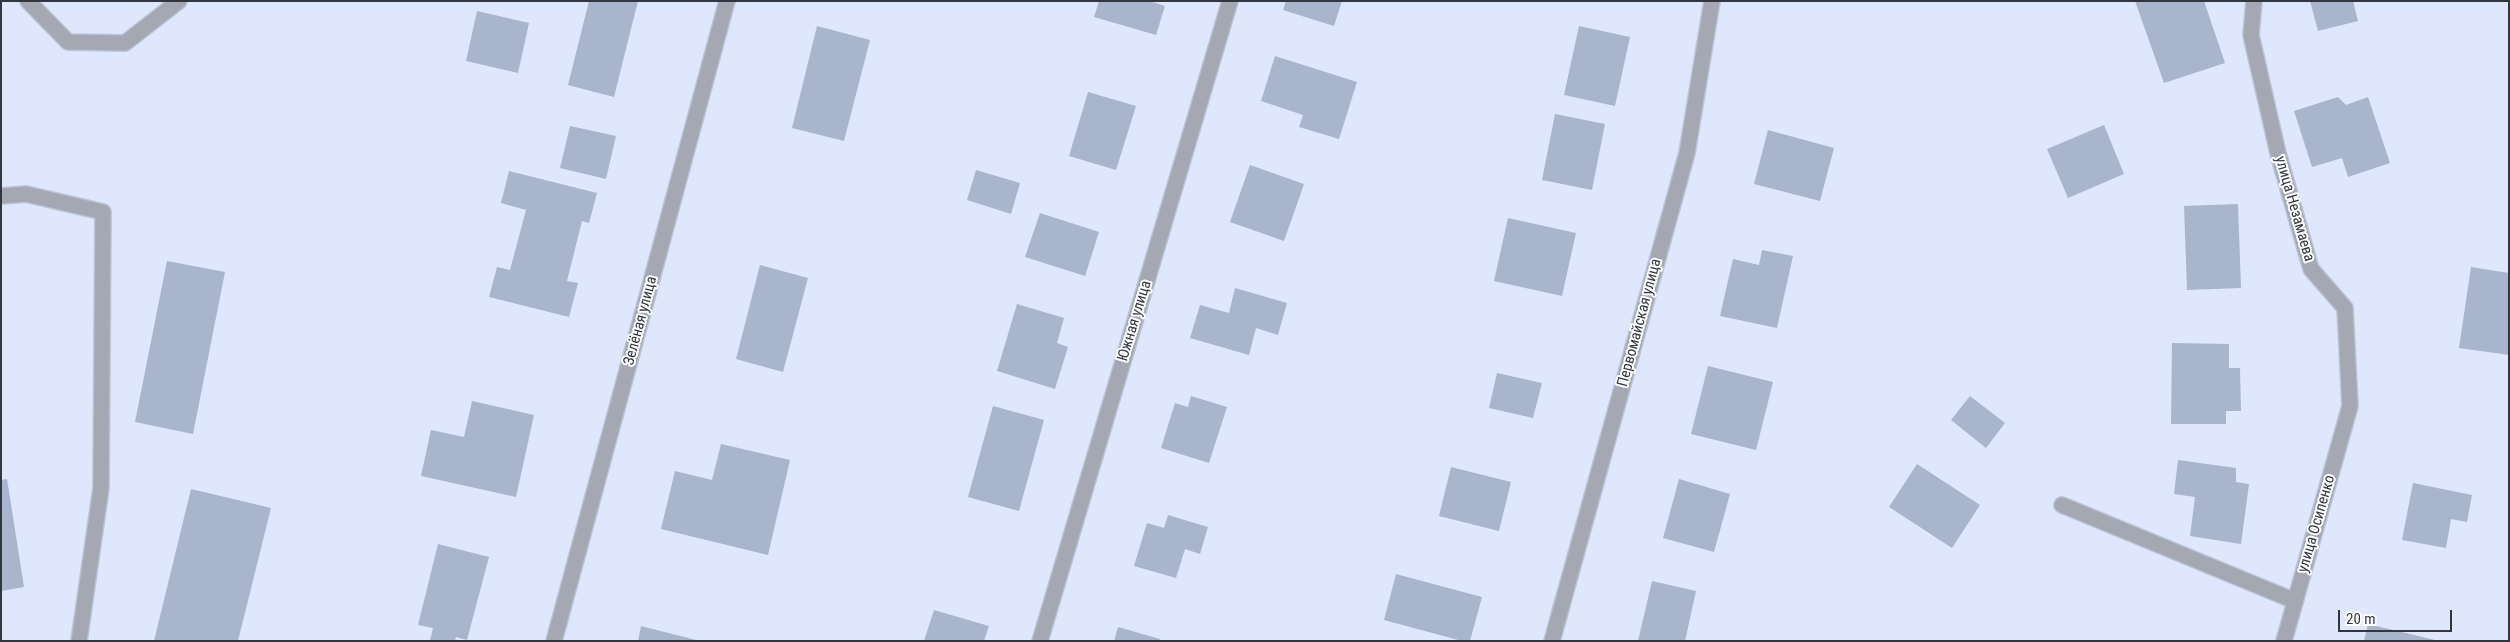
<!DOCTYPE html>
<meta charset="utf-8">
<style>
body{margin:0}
#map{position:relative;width:2510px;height:642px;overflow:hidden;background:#dee7fc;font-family:"Roboto Condensed",sans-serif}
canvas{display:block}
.frame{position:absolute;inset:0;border:2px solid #31363f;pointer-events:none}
.scale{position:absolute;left:2338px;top:610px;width:114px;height:22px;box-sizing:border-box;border:2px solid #31363f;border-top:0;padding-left:6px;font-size:15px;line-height:18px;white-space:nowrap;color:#31363f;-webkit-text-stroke:4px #fff;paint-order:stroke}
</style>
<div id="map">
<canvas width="2510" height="642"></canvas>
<div class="frame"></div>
<div class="scale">20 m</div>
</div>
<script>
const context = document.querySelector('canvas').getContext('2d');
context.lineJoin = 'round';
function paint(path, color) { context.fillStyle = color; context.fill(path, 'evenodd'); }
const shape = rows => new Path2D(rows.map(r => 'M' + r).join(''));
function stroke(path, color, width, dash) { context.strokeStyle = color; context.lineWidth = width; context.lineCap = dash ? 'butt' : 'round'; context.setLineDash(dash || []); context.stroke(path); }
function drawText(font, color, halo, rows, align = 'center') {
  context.font = font + ' "Roboto Condensed",sans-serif'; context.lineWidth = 4; context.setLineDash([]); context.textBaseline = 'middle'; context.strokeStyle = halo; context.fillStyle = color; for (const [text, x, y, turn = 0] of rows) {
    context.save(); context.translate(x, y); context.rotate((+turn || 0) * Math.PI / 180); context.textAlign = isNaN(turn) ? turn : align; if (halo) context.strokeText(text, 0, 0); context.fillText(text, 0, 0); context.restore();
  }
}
const building = shape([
 [589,1,638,1,614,97,568,85],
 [1099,1,1149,1,1165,6,1156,35,1094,17],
 [1286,1,1342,1,1334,26,1283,10],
 [2135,1,2204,1,2225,63,2164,83],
 [2310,1,2353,1,2358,21,2318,31],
 [477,11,529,23,518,73,466,61],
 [817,26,870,40,844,141,792,128],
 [1579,26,1630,37,1615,106,1564,95],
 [1275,56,1357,82,1339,139,1299,127,1303,115,1261,101],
 [1088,92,1136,106,1116,170,1069,156],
 [2338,97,2346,105,2368,97,2390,163,2348,177,2342,158,2312,167,2294,111],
 [1555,114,1605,124,1592,190,1542,180],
 [2104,125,2124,174,2068,198,2047,149],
 [570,126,616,136,606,179,560,168],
 [1768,130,1834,148,1820,201,1754,184],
 [1250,165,1304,184,1284,241,1230,222],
 [976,170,1020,183,1011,214,967,200],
 [509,171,597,193,589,223,582,221,567,281,578,283,569,317,489,297,497,267,510,270,526,210,501,203],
 [2238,204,2241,288,2187,290,2184,206],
 [1040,213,1099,232,1085,276,1025,257],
 [1508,218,1576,233,1562,296,1494,281],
 [1762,250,1793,256,1777,328,1720,316,1733,259,1759,265],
 [167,261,225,272,193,434,135,422],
 [760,265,808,278,783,372,736,359],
 [2471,267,2509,273,2509,355,2459,348],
 [1235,288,1287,303,1278,335,1256,328,1249,355,1190,338,1200,305,1229,313],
 [1017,304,1064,318,1057,343,1068,347,1055,389,997,371],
 [2172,343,2229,344,2229,368,2240,368,2241,411,2226,411,2226,424,2171,424],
 [1708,366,1773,382,1756,450,1691,434],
 [1497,373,1542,383,1533,418,1489,408],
 [1191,396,1227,407,1209,463,1161,448,1175,403,1188,407],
 [1970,396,2005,423,1986,448,1951,420],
 [472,401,534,415,516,497,421,476,431,430,464,437],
 [993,406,1044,420,1019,511,968,497],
 [721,444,790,460,768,555,661,529,675,471,712,480],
 [2178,460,2236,468,2236,482,2249,484,2241,544,2190,536,2195,497,2174,494],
 [1917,464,1980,505,1952,548,1889,507],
 [1451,467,1511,482,1499,531,1439,516],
 [7,479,24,587,1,591,1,480],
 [1679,479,1730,494,1714,552,1663,538],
 [2413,483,2472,495,2467,522,2451,519,2446,548,2402,540],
 [191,489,271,508,238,641,154,641],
 [1168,515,1208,527,1200,554,1185,549,1176,578,1134,566,1147,523,1164,528],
 [438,544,489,557,467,640,456,637,455,641,430,641,433,628,418,625],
 [1396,574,1482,597,1470,641,1462,641,1384,620],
 [1652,581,1696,591,1685,641,1638,641],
 [934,610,989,626,984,641,924,641],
 [2368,624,2435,640,2435,641,2364,641],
 [641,626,696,640,696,641,638,641],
 [1118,627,1160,639,1159,641,1114,641]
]);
const lane = shape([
 [28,1,68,42,125,43,179,1],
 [1,196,26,194,103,212,101,488,79,641],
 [2062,505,2295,601]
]);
const street = shape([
 [2254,1,2251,35,2278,153,2311,269,2345,308,2350,406,2284,641],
 [554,641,727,1],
 [1040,641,1230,1],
 [1552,641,1687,153,1712,1]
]);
const streetNames = [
 ["улица Незамаева",2294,209,74],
 ["Зелёная улица",641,321,-75],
 ["Южная улица",1135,321,-73],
 ["Первомайская улица",1640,323,-75],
 ["улица Осипенко",2317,524,-74]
];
paint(building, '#a9b5cd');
stroke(lane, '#bbc4d6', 18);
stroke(street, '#bbc4d6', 18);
stroke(lane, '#a3a8b3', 15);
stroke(street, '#a3a8b3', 15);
drawText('15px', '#31363f', '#fff', streetNames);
</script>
